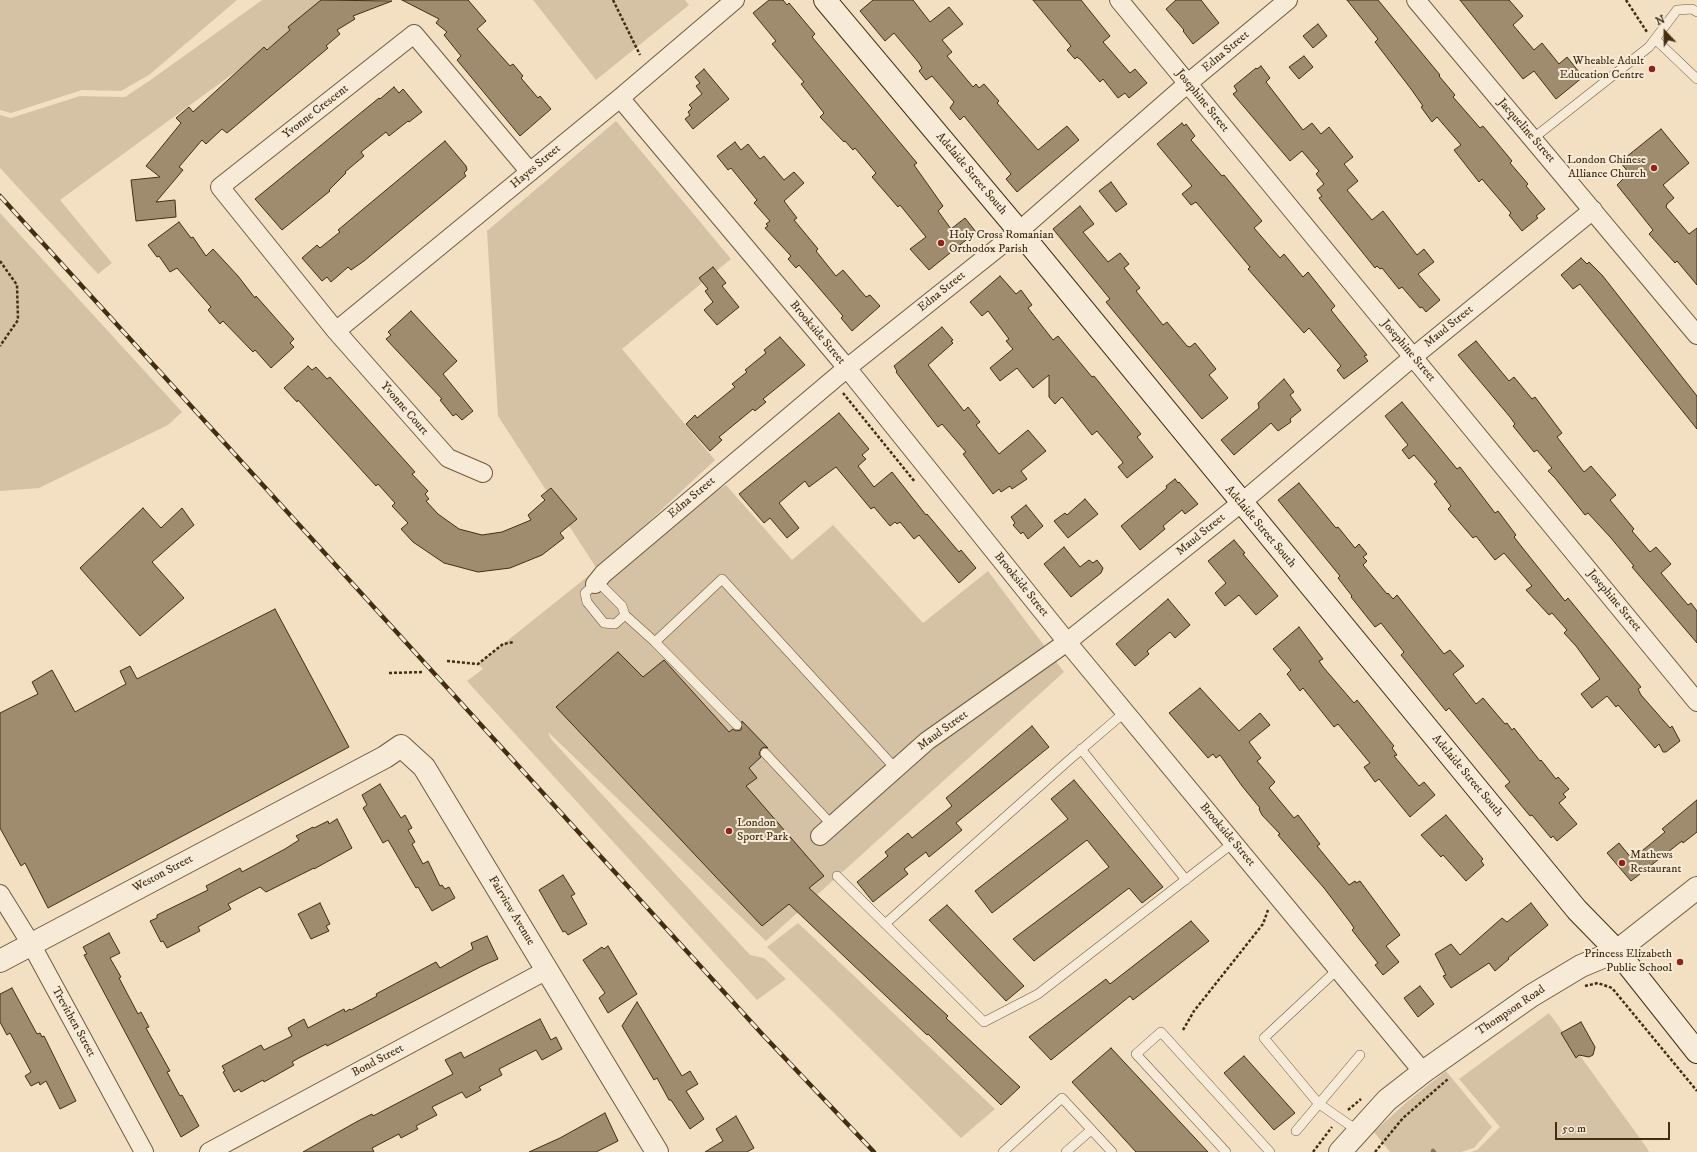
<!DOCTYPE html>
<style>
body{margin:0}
#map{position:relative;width:1697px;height:1152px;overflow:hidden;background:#f3e0c3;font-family:"IM FELL DW Pica",serif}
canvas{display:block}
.north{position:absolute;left:1645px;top:12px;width:40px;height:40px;-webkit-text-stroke:3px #f7ebd8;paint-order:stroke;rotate:338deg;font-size:11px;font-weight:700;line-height:16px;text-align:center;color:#432e12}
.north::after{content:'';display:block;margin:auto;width:14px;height:18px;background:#432e12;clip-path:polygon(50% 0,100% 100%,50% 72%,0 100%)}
.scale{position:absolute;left:1555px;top:1122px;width:115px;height:18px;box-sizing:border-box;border:2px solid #432e12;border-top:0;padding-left:5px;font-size:12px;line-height:14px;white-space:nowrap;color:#432e12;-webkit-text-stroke:3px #f7ebd8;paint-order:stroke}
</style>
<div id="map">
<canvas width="1697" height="1152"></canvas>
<div class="north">N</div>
<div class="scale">50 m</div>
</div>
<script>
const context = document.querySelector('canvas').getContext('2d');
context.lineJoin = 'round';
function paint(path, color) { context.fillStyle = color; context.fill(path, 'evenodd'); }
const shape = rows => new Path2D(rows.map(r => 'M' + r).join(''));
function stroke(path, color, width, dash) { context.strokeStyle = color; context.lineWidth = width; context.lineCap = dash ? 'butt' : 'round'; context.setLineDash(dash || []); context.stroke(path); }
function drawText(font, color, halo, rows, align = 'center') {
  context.font = font + ' "IM FELL DW Pica",serif'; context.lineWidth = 4; context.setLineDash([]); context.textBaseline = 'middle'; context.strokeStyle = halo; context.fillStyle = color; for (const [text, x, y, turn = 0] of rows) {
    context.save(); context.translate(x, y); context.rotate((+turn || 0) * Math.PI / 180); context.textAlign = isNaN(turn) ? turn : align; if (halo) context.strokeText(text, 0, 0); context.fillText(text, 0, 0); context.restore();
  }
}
const green = shape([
 [0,0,237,0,149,75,121,91,82,90,11,113,0,110],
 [262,0,334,0,60,200,112,263,98,274,0,168,0,115,11,118,80,96,125,97,152,79],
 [533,0,685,0,689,5,596,80],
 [616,121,731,259,622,349,715,460,600,567,726,485,792,560,833,525,923,623,988,571,1064,672,766,941,548,732,551,739,750,955,764,958,786,979,757,1000,467,681,483,669,478,664,597,569,498,416,487,231],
 [0,213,182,412,168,425,39,488,0,491],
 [798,923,995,1109,961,1138,767,947],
 [1549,1013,1647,1148,1649,1152,1471,1152,1477,1150,1500,1127,1459,1079],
 [1446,1071,1492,1127,1474,1148,1461,1152,1390,1152,1374,1132,1408,1101]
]);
const stream = shape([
 [1433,1151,1434,1152]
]);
const building = shape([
 [321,0,392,1,353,16,355,19,337,30,340,34,326,46,328,48,227,133,222,129,206,144,202,140,179,167,183,170,156,202,175,200,176,217,136,221,131,180,160,177,146,166,181,123,176,118,189,107,193,112,264,47,267,50,290,30,288,27,321,0],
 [402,0,468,0,486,21,477,29,510,66,513,64,523,76,521,78,538,98,540,96,551,109,520,136,457,60,461,56,444,35,447,32,436,23,439,19,402,0],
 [769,0,783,0,787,5,789,3,815,34,812,37,917,163,914,165,943,206,938,211,951,229,965,218,976,232,929,270,910,249,926,237,900,205,898,207,872,177,876,173,855,148,853,150,845,141,844,142,820,117,824,113,801,84,804,82,772,44,776,41,753,13,769,0],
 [873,0,913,0,930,22,949,7,963,24,942,40,952,52,947,56,973,87,976,84,979,88,984,84,999,101,997,103,1038,150,1067,126,1079,140,1017,192,1006,179,1011,174,964,116,960,120,950,108,954,102,932,76,926,80,919,71,922,68,919,63,894,33,885,41,860,11,873,0],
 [1033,0,1081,0,1110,36,1103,42,1130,73,1135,69,1147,83,1129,98,1125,93,1118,98,1103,79,1100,82,1081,60,1077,57,1075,59,1067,50,1071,46,1033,0],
 [1176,0,1201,0,1219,23,1193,44,1183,31,1184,30,1166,9,1176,0],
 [1347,0,1378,0,1440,75,1439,76,1455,95,1453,97,1480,128,1483,126,1512,161,1510,163,1528,184,1526,186,1545,209,1536,216,1538,218,1522,231,1509,215,1511,213,1482,179,1479,182,1454,150,1461,145,1437,117,1432,122,1421,107,1423,106,1411,89,1375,42,1378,39,1347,0],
 [1460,0,1509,0,1523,16,1513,25,1534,50,1542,43,1559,64,1567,57,1583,77,1556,99,1534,71,1523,79,1460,0],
 [1318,24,1327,36,1313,48,1303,36,1318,24],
 [1304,56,1313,67,1299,79,1289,67,1304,56],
 [1261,66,1270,78,1266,82,1303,130,1312,123,1321,134,1329,127,1353,157,1344,164,1358,181,1347,190,1372,220,1383,211,1417,255,1424,249,1434,262,1418,274,1440,300,1426,312,1422,307,1420,308,1402,287,1399,289,1382,268,1380,269,1377,266,1375,268,1319,198,1322,196,1317,190,1324,184,1316,174,1319,171,1302,151,1290,161,1233,94,1237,91,1234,86,1256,68,1257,69,1261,66],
 [704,69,729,99,693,129,685,119,690,115,688,112,692,108,689,105,702,94,696,86,700,83,695,77,704,69],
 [394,87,399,93,403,89,422,112,409,122,408,121,389,136,386,132,361,152,364,156,345,172,346,173,329,190,330,191,282,230,255,199,379,98,380,99,394,87],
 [1182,123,1184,126,1186,124,1195,136,1191,140,1222,176,1224,175,1262,221,1254,228,1280,258,1284,254,1303,277,1308,272,1335,306,1331,310,1367,355,1364,356,1368,361,1344,379,1337,370,1341,366,1309,328,1304,333,1248,269,1250,267,1196,202,1191,205,1182,194,1192,186,1157,144,1182,123],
 [1661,129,1689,163,1663,185,1674,198,1667,204,1666,207,1689,234,1697,228,1697,285,1677,261,1675,263,1649,234,1653,230,1617,185,1629,173,1620,162,1661,129],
 [445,141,466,166,467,170,464,173,466,176,364,261,351,270,348,267,331,282,327,277,322,281,302,258,317,245,320,248,340,232,338,230,445,141],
 [735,142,741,150,748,144,760,159,764,156,784,180,794,172,804,183,784,201,797,218,794,220,818,249,816,251,836,276,843,270,866,297,870,295,880,306,852,331,841,318,843,316,813,281,799,265,796,268,788,259,791,256,765,228,768,226,766,224,770,221,754,203,757,200,731,168,728,170,717,156,735,142],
 [1111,182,1127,204,1116,212,1099,191,1111,182],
 [1080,206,1094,224,1083,232,1108,262,1120,253,1129,264,1124,268,1140,288,1136,291,1163,325,1167,322,1187,346,1190,347,1195,343,1216,369,1209,375,1228,398,1202,419,1106,302,1110,299,1053,229,1080,206],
 [179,222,191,238,193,237,206,256,213,249,238,276,255,298,256,296,294,339,290,343,294,347,271,368,255,350,253,352,223,321,220,324,208,310,211,307,177,268,170,272,159,256,157,257,148,245,179,222],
 [1581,258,1587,264,1589,262,1602,275,1697,396,1697,429,1580,284,1573,289,1561,275,1581,258],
 [713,267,726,283,722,286,739,307,717,325,704,310,713,302,705,291,708,289,699,278,713,267],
 [1000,276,1016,294,1021,290,1032,305,1028,308,1053,340,1058,336,1092,377,1094,376,1141,434,1137,437,1153,457,1127,478,1118,467,1123,463,1122,461,1097,431,1092,435,1062,397,1055,404,1049,397,1049,375,1033,388,1017,368,1000,381,990,368,1013,349,1006,341,1009,339,988,311,982,316,970,302,1000,276],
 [411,311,457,361,443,374,473,411,462,420,456,414,453,416,440,400,442,399,386,339,391,335,388,332,411,311],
 [942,327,953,340,951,341,953,343,928,365,964,411,968,407,980,422,976,425,999,454,1028,430,1046,451,1021,471,1027,479,1012,489,1010,486,1001,492,999,489,993,494,963,454,966,452,942,424,938,427,896,372,897,371,894,366,942,327],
 [780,337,805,365,763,399,766,402,755,411,753,409,719,437,722,440,710,451,686,424,695,415,697,418,735,387,732,384,747,372,745,370,766,353,764,350,780,337],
 [1476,341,1509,381,1514,377,1532,399,1535,397,1562,433,1557,437,1584,472,1591,466,1616,495,1610,500,1634,529,1632,531,1650,552,1656,547,1671,564,1661,573,1688,605,1691,603,1697,611,1697,643,1632,567,1634,566,1611,538,1588,513,1585,515,1555,478,1548,471,1552,468,1537,450,1534,452,1513,426,1515,424,1510,417,1458,355,1476,341],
 [308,366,312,370,316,367,327,379,330,377,415,472,412,474,428,491,425,494,429,499,426,501,438,514,459,529,482,535,502,532,531,520,528,515,545,500,541,496,551,488,577,519,560,533,564,538,542,555,510,568,478,572,444,563,413,542,401,529,408,523,392,506,395,503,378,484,376,486,298,400,297,402,284,388,308,366],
 [1284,379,1294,392,1290,395,1301,410,1290,419,1291,422,1278,431,1271,423,1234,455,1221,440,1259,408,1258,403,1284,379],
 [1402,402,1457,469,1460,467,1495,513,1498,511,1516,535,1514,537,1525,551,1565,601,1568,598,1641,687,1638,689,1641,695,1670,728,1672,726,1680,741,1666,752,1663,752,1659,744,1655,748,1618,705,1616,707,1607,696,1592,708,1581,694,1600,679,1576,646,1564,633,1567,630,1552,613,1549,615,1526,590,1532,586,1504,553,1495,560,1476,536,1473,538,1448,509,1451,506,1434,484,1437,482,1414,455,1409,459,1402,450,1408,445,1385,416,1402,402],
 [839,413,869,449,862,455,866,459,858,466,874,487,892,472,926,515,927,514,959,552,961,550,976,568,959,583,919,535,914,539,900,522,897,524,895,522,890,526,874,507,871,509,836,467,809,487,805,481,779,503,799,528,787,538,770,518,764,523,739,494,839,413],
 [1175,479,1178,483,1179,482,1198,504,1185,514,1182,510,1163,526,1165,529,1140,550,1121,526,1167,488,1166,486,1175,479],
 [1299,483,1336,528,1338,527,1355,548,1359,544,1367,554,1363,557,1367,561,1363,565,1387,594,1388,593,1393,599,1397,595,1444,654,1450,650,1464,666,1453,674,1476,704,1483,698,1505,724,1507,723,1512,730,1514,728,1540,761,1541,760,1556,779,1558,777,1569,789,1563,794,1566,797,1559,803,1577,824,1557,841,1553,836,1551,838,1532,815,1530,816,1505,786,1510,782,1449,708,1446,711,1401,655,1404,652,1381,623,1375,627,1351,597,1352,596,1338,578,1340,576,1278,500,1299,483],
 [1085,499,1098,514,1068,538,1054,521,1065,513,1067,515,1085,499],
 [1026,505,1043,526,1028,539,1023,532,1021,534,1013,525,1015,523,1011,517,1026,505],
 [143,508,161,528,182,508,194,525,152,562,184,598,140,636,80,568,143,508],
 [1234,540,1245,553,1243,554,1278,596,1256,615,1239,595,1225,606,1215,593,1226,583,1208,561,1234,540],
 [1064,547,1080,567,1089,560,1093,563,1097,560,1103,568,1101,573,1071,597,1044,564,1064,547],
 [1168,599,1190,625,1175,638,1170,632,1147,651,1149,654,1135,666,1116,644,1168,599],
 [275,609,349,747,48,908,25,863,21,866,0,828,0,713,38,694,32,682,52,670,75,712,126,684,120,671,130,666,137,679,275,609],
 [1299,627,1323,659,1319,661,1323,667,1354,703,1357,700,1394,746,1392,748,1397,755,1394,756,1419,786,1424,782,1435,795,1410,817,1379,779,1375,782,1364,767,1370,763,1338,724,1334,727,1303,688,1300,691,1287,674,1291,670,1273,649,1299,627],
 [618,652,643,677,664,660,729,732,733,729,736,731,741,730,742,721,768,748,764,747,761,749,759,754,761,757,749,768,757,778,746,786,824,876,809,888,948,1016,946,1018,1020,1087,1001,1105,928,1034,927,1035,789,904,762,926,556,707,618,652],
 [1200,688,1239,731,1260,713,1270,725,1249,742,1261,758,1257,761,1275,782,1269,788,1294,818,1298,815,1320,844,1317,846,1349,885,1355,881,1356,883,1360,881,1400,935,1386,946,1399,962,1383,975,1375,965,1378,963,1352,930,1354,928,1350,922,1324,888,1278,835,1280,834,1262,815,1259,809,1260,808,1242,786,1220,755,1216,758,1213,754,1208,758,1169,713,1200,688],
 [1032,726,1049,747,956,823,962,830,929,857,926,852,904,869,908,874,873,902,857,882,888,856,885,852,908,833,912,838,952,806,946,798,1032,726],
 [1074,780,1163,887,1142,903,1129,888,1034,961,1013,939,1109,867,1087,840,992,913,975,891,1068,819,1051,799,1074,780],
 [380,784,401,818,405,815,412,828,408,830,415,842,412,844,423,864,428,861,440,886,442,885,445,889,449,887,455,898,432,911,418,887,416,888,388,840,383,843,363,808,367,805,362,795,380,784],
 [1697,800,1697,832,1683,843,1682,841,1631,881,1607,853,1619,843,1632,859,1665,832,1662,829,1697,800],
 [1446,815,1483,859,1481,861,1484,865,1466,881,1443,855,1441,857,1421,835,1446,815],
 [337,819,352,848,314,869,314,868,266,892,260,887,228,904,231,909,198,927,200,931,167,948,163,941,161,942,150,921,157,918,157,915,208,890,206,886,240,868,242,872,285,849,299,840,296,836,313,827,314,828,328,821,329,824,337,819],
 [563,875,575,894,571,896,587,924,568,935,565,931,563,932,539,890,563,875],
 [320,903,330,924,326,926,329,931,311,939,298,914,320,903],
 [1531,903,1548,925,1508,958,1509,959,1495,971,1489,963,1451,988,1443,976,1446,975,1435,954,1451,944,1460,955,1502,918,1507,922,1531,903],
 [947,905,1024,986,1006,1001,929,920,947,905],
 [1191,921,1209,941,1133,1000,1130,996,1051,1060,1029,1037,1106,979,1110,984,1191,921],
 [109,933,120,953,110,958,121,977,119,978,138,1014,141,1012,149,1027,146,1028,170,1071,167,1072,180,1096,182,1095,199,1126,181,1137,84,955,87,954,83,947,109,933],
 [487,936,498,959,482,966,327,1046,326,1044,297,1059,292,1062,294,1065,264,1082,263,1080,241,1092,239,1089,234,1092,223,1072,225,1071,222,1066,261,1045,264,1050,292,1036,288,1028,304,1019,308,1028,344,1009,345,1012,350,1009,351,1010,377,996,376,994,436,962,440,968,473,949,471,943,487,936],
 [608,946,637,994,608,1013,599,998,605,993,583,960,602,947,604,949,608,946],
 [1420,986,1434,1004,1418,1017,1404,998,1420,986],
 [12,988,37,1034,40,1033,42,1037,44,1036,76,1101,60,1109,46,1081,40,1085,39,1082,31,1086,25,1076,31,1072,10,1033,7,1035,0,1022,0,994,12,988],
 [637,1002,682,1076,690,1071,698,1084,686,1091,704,1119,690,1129,671,1100,669,1100,657,1078,654,1080,622,1026,637,1002],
 [540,1019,551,1040,556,1037,562,1049,542,1060,536,1050,499,1069,502,1075,479,1087,481,1090,466,1098,462,1092,432,1107,437,1115,416,1126,418,1129,401,1138,399,1134,372,1148,374,1152,303,1152,358,1121,372,1114,373,1116,453,1074,445,1060,461,1052,464,1058,540,1019],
 [1581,1022,1595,1047,1593,1055,1589,1057,1579,1055,1576,1058,1561,1033,1581,1022],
 [1111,1048,1208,1152,1136,1152,1072,1082,1111,1048],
 [1244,1056,1295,1113,1274,1130,1224,1073,1244,1056],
 [605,1113,618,1141,596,1152,529,1152,560,1138,605,1113],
 [736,1116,754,1148,747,1152,705,1152,723,1141,716,1129,736,1116]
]);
const path = shape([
 [613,0,640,55],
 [1626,0,1647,32],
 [0,261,17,285,18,320,0,346],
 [843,393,915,482],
 [447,661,478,664,503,644,514,642],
 [389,673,424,672],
 [1585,986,1598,983,1612,988,1697,1091],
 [1183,1030,1194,1011,1263,924,1268,910],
 [1348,1110,1361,1099],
 [1313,1152,1332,1127],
 [1375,1152,1403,1118,1448,1079]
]);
const service = shape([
 [1655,39,1697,79],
 [1531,140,1649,47,1677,10,1692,9,1697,12],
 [625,615,615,624,604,623,587,602,585,593,595,584,601,585,622,606,625,615,655,642],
 [737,725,655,642,722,579,895,768],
 [1081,749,1186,880],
 [765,753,832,825],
 [837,876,984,1022,1038,994,1233,843],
 [885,924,1068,761,1125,712],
 [1338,969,1264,1038,1318,1103,1358,1131],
 [1296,1131,1360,1055],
 [1003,1152,1062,1098,1112,1152],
 [1066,1152,1091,1130],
 [1226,1152,1136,1054,1161,1032,1270,1152]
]);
const minor = shape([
 [1119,0,1697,702],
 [1416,0,1697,335],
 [620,98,847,368,1067,642,1423,1072],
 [336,331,620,98,735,0],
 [483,473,448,458,336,331,220,187,414,34,530,172],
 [595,584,603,574,847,368,1019,231,1187,84,1288,0],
 [820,836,927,741,1067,642,1241,503,1413,357,1593,210],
 [0,894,31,944,144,1152],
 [209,1152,547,970]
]);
const tertiary = shape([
 [0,961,385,757,401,746,424,767,657,1152],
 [1340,1152,1387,1100,1423,1072,1531,996,1581,966,1617,951,1697,888]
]);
const secondary = shape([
 [825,0,1019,231,1577,910,1617,951,1697,1052]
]);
const rail = shape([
 [0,196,763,1035,874,1152]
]);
const markers = [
 [1652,69,4,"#8f2418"],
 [1654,168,4,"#8f2418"],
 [941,243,4,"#8f2418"],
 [729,831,4,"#8f2418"],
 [1622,863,4,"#8f2418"],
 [1680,962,4,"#8f2418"]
];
const streetNames = [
 ["Edna Street",1226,52,-40],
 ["Josephine Street",1202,101,51],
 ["Yvonne Crescent",316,112,-38],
 ["Jacqueline Street",1526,131,49],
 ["Hayes Street",536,167,-40],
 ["Adelaide Street South",971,174,50],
 ["Edna Street",942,292,-39],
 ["Maud Street",1449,327,-39],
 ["Brookside Street",817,333,50],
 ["Josephine Street",1408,351,50],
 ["Yvonne Court",404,409,49],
 ["Edna Street",692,498,-40],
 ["Adelaide Street South",1260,527,50],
 ["Maud Street",1201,535,-39],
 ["Brookside Street",1021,585,51],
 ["Josephine Street",1614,601,50],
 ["Maud Street",943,731,-36],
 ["Adelaide Street South",1467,776,50],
 ["Brookside Street",1227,835,50],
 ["Weston Street",163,874,-28],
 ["Fairview Avenue",511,911,59],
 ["Thompson Road",1511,1011,-34],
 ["Trevithen Street",73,1022,61],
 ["Bond Street",378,1061,-28]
];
const poiNames = [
 ["Wheable Adult",1644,62],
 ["Education Centre",1644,76],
 ["London Chinese",1646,161],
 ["Alliance Church",1646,175],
 ["Holy Cross Romanian",949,236,"left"],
 ["Orthodox Parish",949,250,"left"],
 ["London",737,824,"left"],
 ["Sport Park",737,838,"left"],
 ["Mathews",1630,856,"left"],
 ["Restaurant",1630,870,"left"],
 ["Princess Elizabeth",1672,955],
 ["Public School",1672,969]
];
paint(green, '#d5c2a5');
stroke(stream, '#897458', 4.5);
paint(building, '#9f8b6e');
stroke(building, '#432e12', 1);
stroke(service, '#6f5a3e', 10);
stroke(minor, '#6f5a3e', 20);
stroke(tertiary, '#6f5a3e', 24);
stroke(secondary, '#432e12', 24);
stroke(path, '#432e12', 2.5, [3, 2]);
stroke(service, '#f7ebd8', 9);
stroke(minor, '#f7ebd8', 18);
stroke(tertiary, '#f7ebd8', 22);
stroke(secondary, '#f7ebd8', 22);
stroke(rail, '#432e12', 4.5);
stroke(rail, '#f7ebd8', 3, [9]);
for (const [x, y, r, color] of markers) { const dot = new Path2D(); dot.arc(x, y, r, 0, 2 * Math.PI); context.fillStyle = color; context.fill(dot); stroke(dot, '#f7ebd8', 1.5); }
drawText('12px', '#432e12', '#f7ebd8', streetNames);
drawText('12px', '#432e12', '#f7ebd8', poiNames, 'right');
</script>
